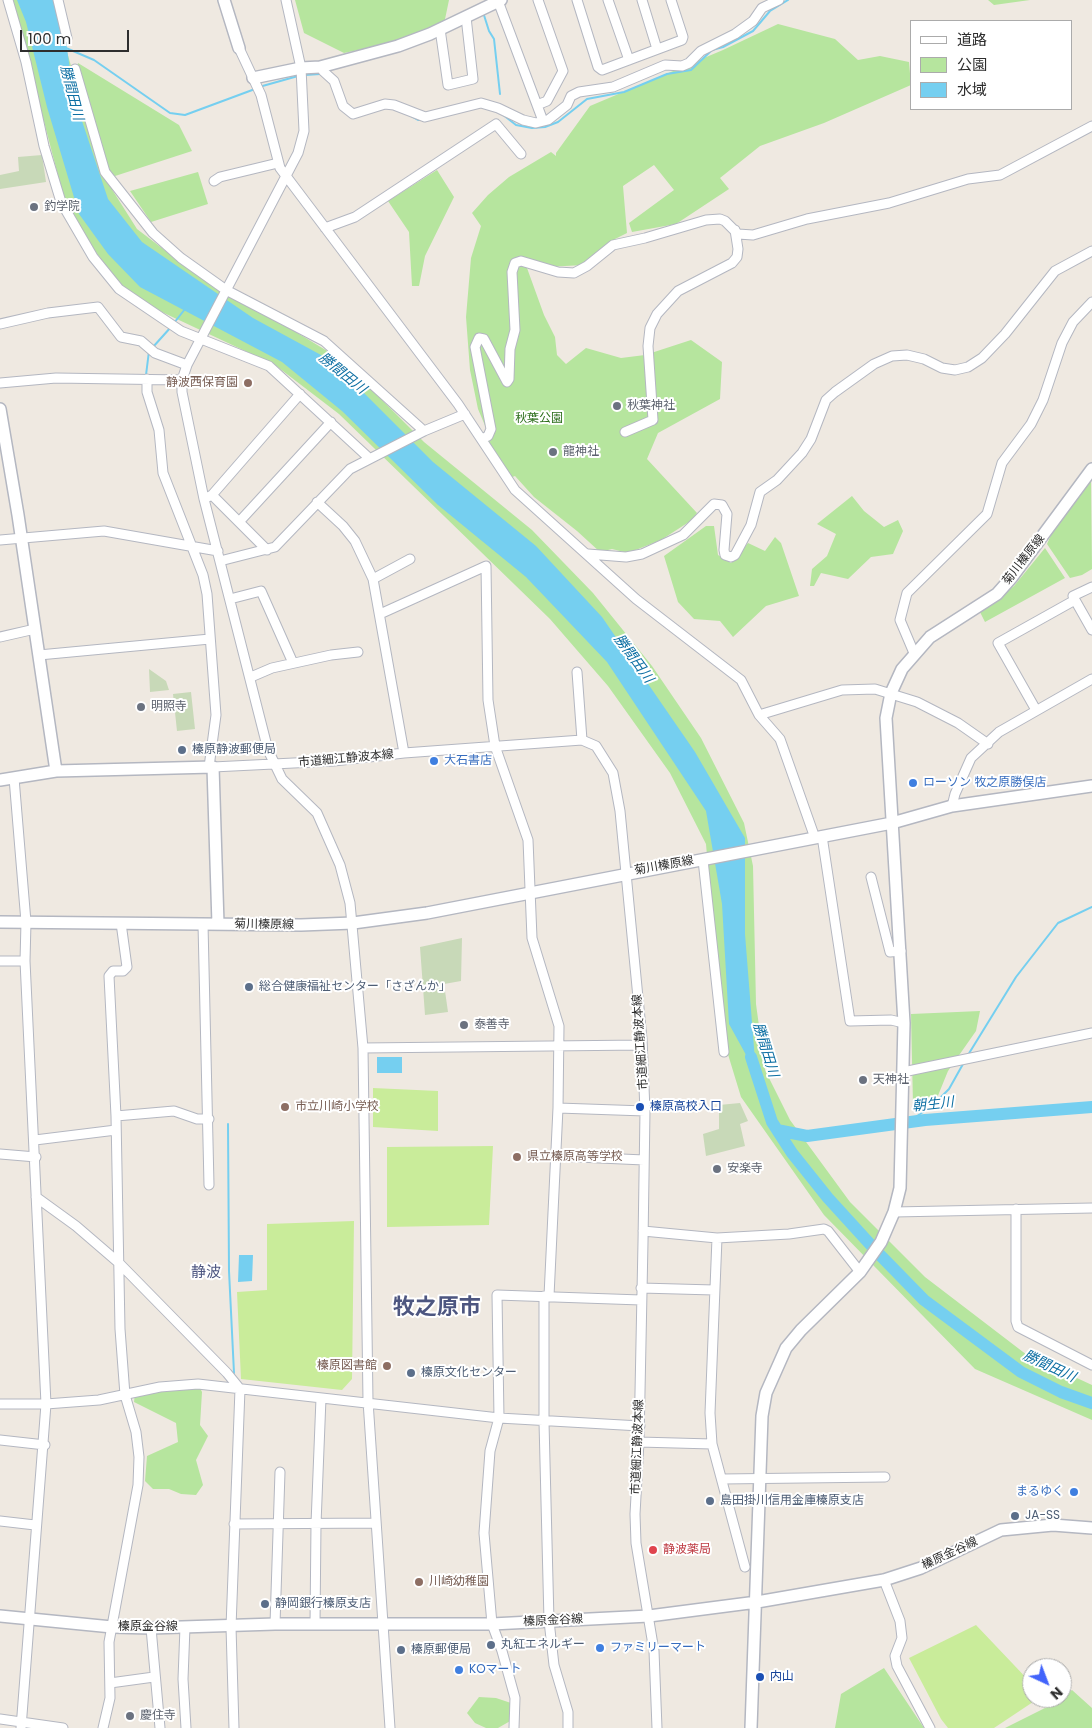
<!DOCTYPE html>
<meta charset="utf-8">
<style>
body{margin:0}
#map{position:relative;width:1092px;height:1728px;overflow:hidden;background:#efe9e1;font-family:Poppins,"Noto Sans JP",sans-serif}
canvas{display:block}
.legend{position:absolute;left:910px;top:20px;width:162px;height:90px;box-sizing:border-box;background:#fff;border:1px solid #ababab;margin:0;padding:6px 9px;list-style:none;font-size:15px;color:#2e2e2e}
.legend li{display:flex;align-items:center;gap:10px;height:25px}
.legend b{width:25px;border:1px solid #ababab}
.north{position:absolute;left:1022px;top:1658px;width:50px;height:50px;box-sizing:border-box;background:#fff;border:1px solid #ababab;border-radius:50%;rotate:137deg;font-size:14px;font-weight:700;line-height:20px;text-align:center;color:#2e2e2e}
.north::after{content:'';display:block;margin:auto;width:18px;height:22px;background:#4264fb;clip-path:polygon(50% 0,100% 100%,50% 72%,0 100%)}
.scale{position:absolute;left:20px;top:30px;width:109px;height:22px;box-sizing:border-box;border:2px solid #2e2e2e;border-top:0;padding-left:6px;font-size:15px;line-height:18px;white-space:nowrap;color:#2e2e2e;-webkit-text-stroke:4px #fff;paint-order:stroke}
</style>
<div id="map">
<canvas width="1092" height="1728"></canvas>
<ul class="legend">
<li><b style="height:6px;background:#fff"></b>道路</li>
<li><b style="height:14px;background:#b6e59e"></b>公園</li>
<li><b style="height:14px;background:#75cff0"></b>水域</li>
</ul>
<div class="north">N</div>
<div class="scale">100 m</div>
</div>
<script>
const context = document.querySelector('canvas').getContext('2d');
context.lineJoin = 'round';
function paint(path, color) { context.fillStyle = color; context.fill(path, 'evenodd'); }
const shape = rows => new Path2D(rows.map(r => 'M' + r).join(''));
function stroke(path, color, width, dash) { context.strokeStyle = color; context.lineWidth = width; context.lineCap = dash ? 'butt' : 'round'; context.setLineDash(dash || []); context.stroke(path); }
function drawText(font, color, halo, rows, align = 'center') {
  context.font = font + ' Poppins,"Noto Sans JP",sans-serif'; context.lineWidth = 4; context.setLineDash([]); context.textBaseline = 'middle'; context.strokeStyle = halo; context.fillStyle = color; for (const [text, x, y, turn = 0] of rows) {
    context.save(); context.translate(x, y); context.rotate((+turn || 0) * Math.PI / 180); context.textAlign = isNaN(turn) ? turn : align; if (halo) context.strokeText(text, 0, 0); context.fillText(text, 0, 0); context.restore();
  }
}
const green = shape([
 [5,0,52,0,93,142,113,191,137,229,213,287,286,326,342,360,424,442,532,530,593,593,652,666,701,738,744,823,753,866,756,1004,765,1070,790,1120,850,1202,925,1277,1027,1355,1092,1385,1092,1420,975,1369,824,1215,741,1097,723,1038,706,844,670,773,608,686,550,619,339,414,275,365,149,306,118,282,68,214,21,33],
 [295,0,449,0,444,24,397,42,344,53,304,33],
 [988,0,1030,0,994,5],
 [778,24,835,39,858,60,880,56,909,62,911,85,824,123,760,146,720,178,729,189,676,224,632,232,629,223,674,190,654,165,623,186,627,233,615,239,584,265,527,268,544,315,555,337,557,355,566,364,586,348,621,358,645,355,691,340,722,362,720,399,658,433,647,459,697,513,692,520,661,540,628,553,612,549,600,552,577,531,534,497,515,476,507,479,482,439,489,435,478,409,470,370,466,317,471,258,481,226,472,213,488,195,509,177,551,152,556,156,556,153,590,106,723,50],
 [78,63,179,125,192,151,112,177,76,74],
 [437,170,454,197,425,256,419,286,412,286,409,232,388,201],
 [198,172,208,204,151,222,130,191],
 [1091,481,1092,569,1082,575,1070,578,1047,544,1057,521],
 [852,496,864,511,884,527,898,520,903,531,893,554,871,557,848,579,821,573,814,586,810,586,812,569,827,556,836,534,817,524],
 [706,526,714,526,718,555,731,563,748,543,765,551,775,537,781,543,799,596,766,606,733,637,720,621,694,619,678,602,664,556],
 [1045,548,1065,578,985,622,980,612,1014,586],
 [980,1011,976,1031,948,1071,937,1098,913,1105,911,1014],
 [198,1384,202,1392,200,1425,208,1436,196,1460,203,1485,196,1495,181,1494,169,1489,153,1489,145,1481,147,1456,178,1442,176,1423,134,1402,135,1393],
 [884,1668,924,1728,835,1728,841,1694],
 [1072,1690,1092,1708,1092,1728,1005,1728,1055,1703],
 [479,1697,496,1698,511,1703,512,1720,498,1728,486,1728,475,1723,467,1713]
]);
const cemetery = shape([
 [42,155,46,182,0,189,0,175,19,171,18,157],
 [149,669,166,681,169,690,150,692],
 [191,692,195,729,177,731,173,694],
 [462,938,461,981,444,984,448,1012,425,1015,420,947],
 [740,1103,748,1121,740,1124,745,1146,706,1156,703,1134,719,1129,719,1105]
]);
const pitch = shape([
 [373,1088,438,1091,438,1131,373,1127],
 [493,1146,489,1225,387,1227,387,1147],
 [354,1221,352,1379,342,1390,241,1379,237,1292,267,1290,267,1224],
 [976,1625,1032,1684,1032,1698,1039,1698,994,1728,948,1728,941,1719,909,1658]
]);
const water = shape([
 [17,0,58,0,64,28,74,97,108,199,142,242,253,318,332,361,433,462,536,546,602,617,695,752,745,838,745,934,756,1073,729,1024,722,904,706,811,607,662,526,577,438,505,342,411,282,362,140,287,108,254,79,214,47,107,26,22],
 [377,1057,402,1057,402,1073,377,1073],
 [239,1255,253,1255,252,1281,238,1282]
]);
const stream = shape([
 [483,12,489,31,494,39,500,94],
 [66,48,94,60,170,113,185,115,255,89],
 [305,75,320,74],
 [259,87,298,76],
 [502,114,516,125,532,128,545,127,558,122,587,99,624,92,667,74,691,70,712,50,723,47,753,31,770,11,788,0],
 [409,115,418,120,431,120],
 [174,323,185,309],
 [153,347,171,327],
 [146,375,149,351],
 [968,1055,1016,977,1058,923,1092,907],
 [910,1121,933,1105,949,1089,963,1064],
 [228,1124,229,1271,234,1373]
]);
const river = shape([
 [751,1057,772,1122,792,1153,828,1198,879,1254,924,1300,1021,1372,1061,1392,1092,1403],
 [777,1130,807,1136,925,1120,1092,1107]
]);
const street = shape([
 [8,0,26,62,44,146,61,202,93,257,119,289,181,331,269,366,369,458],
 [58,0,67,38],
 [286,0,301,68,304,131,298,153,187,365,182,380,182,392,204,499,268,750,282,779,317,813,340,865,350,903,363,1048,368,1401,390,1728],
 [577,0,598,67,602,70,682,40,683,37,671,0],
 [608,0,629,60],
 [642,0,657,49],
 [498,1,543,121],
 [440,29,448,85,473,79,466,17],
 [239,48,261,95,280,168,458,404,515,490,636,599,741,680,759,715,780,739,815,838],
 [323,66,323,71,334,81,343,106,353,114,385,104,394,105,425,117,481,103,498,108,523,120,536,123,548,120,567,105,571,96,579,92,613,87,665,65,682,66,689,63,701,51,735,34,753,21,762,8,779,0],
 [75,69,105,172,153,233,181,258,226,290,324,341,424,431],
 [537,105,547,101,563,71,538,0],
 [214,181,220,177,278,163],
 [325,228,355,217,496,124,521,154],
 [0,324,48,313,98,307,121,337,141,341,155,353,187,365],
 [147,379,147,392,159,430,163,473,203,575,207,594,216,715,209,767],
 [0,383,56,378,182,380],
 [625,432,653,420,648,346,650,328,657,314,678,291,732,263,737,257,738,249,735,230],
 [482,439,488,436,491,429,475,347,479,338,484,339,507,382,509,379,510,349,515,330,512,272,515,263,521,261,558,272,574,273,587,266,613,245,645,238,706,220,720,219,725,221,738,234,753,235,807,219,889,203,968,179,1000,175,1092,126],
 [212,495,300,394],
 [208,497,212,495,267,550],
 [317,502,343,526,355,541,373,579,404,753],
 [239,522,331,422],
 [0,540,104,531,218,551],
 [588,554,626,557,642,554,683,535,714,504,722,505,727,514,724,550,725,555,731,557,735,555,751,525,760,492,777,480,802,453,811,439,826,400,835,392,874,364,892,356,907,355,924,359,942,368,955,370,968,367,982,358,1005,334,1055,271,1092,251],
 [220,561,275,547,350,469,424,431,465,414],
 [373,579,410,559],
 [230,599,261,591,293,663],
 [1075,600,1073,596,1092,587],
 [380,614,486,566,488,700,495,746,528,840,532,938,559,1026,558,1108,549,1296],
 [0,637,35,629],
 [914,653,900,620,907,593,987,514,1002,463,1031,424,1043,400,1062,343,1073,322,1092,302],
 [39,655,210,639],
 [577,672,582,740],
 [251,677,272,668,331,655,358,652],
 [1036,710,998,643,1075,600,1092,630],
 [759,715,842,690,875,689,917,702,958,723,988,744],
 [213,767,334,761,404,753,582,740,596,746,613,773,620,811,642,1039,645,1111,643,1242,639,1442,635,1514,636,1543,654,1651,657,1728],
 [14,778,26,922,25,961,46,1404,21,1728],
 [952,806,955,794,971,758,999,732,1092,679],
 [822,836,850,1021,891,1020,904,1023],
 [703,860,724,1052],
 [871,877,890,952,901,951],
 [203,924,209,1185],
 [0,961,25,961],
 [363,1048,642,1045],
 [903,1072,1092,1033],
 [558,1108,645,1111],
 [116,1116,174,1111,197,1119,209,1119],
 [35,1140,116,1130],
 [0,1154,36,1157],
 [556,1156,644,1160],
 [36,1197,76,1226,119,1263,227,1373,240,1389,231,1627,234,1728],
 [1016,1209,1016,1321,1018,1327,1092,1365],
 [894,1212,1092,1208],
 [643,1231,717,1238,789,1234,824,1229,828,1231,860,1272],
 [717,1238,710,1413,712,1444,745,1567],
 [641,1288,714,1290],
 [544,1296,544,1422,549,1621,554,1665,568,1712,568,1728],
 [0,1404,46,1404,99,1400,160,1387,198,1384,499,1418,640,1426],
 [0,1440,45,1445],
 [639,1442,712,1444],
 [722,1479,885,1477],
 [0,1521,35,1525],
 [234,1524,375,1523],
 [884,1580,900,1621,902,1638,895,1656,897,1666,930,1728],
 [275,1624,280,1472],
 [315,1624,316,1524,321,1398],
 [185,1627,183,1679,186,1728],
 [151,1628,160,1728],
 [110,1683,154,1677],
 [0,1719,63,1728],
 [103,1728,110,1698,109,1642,138,1485,139,1457,136,1432,125,1395,120,1329,116,1116,109,976,113,971,123,971,127,967,121,923],
 [514,1728,515,1698,502,1651,492,1624,484,1533,490,1451,499,1418,497,1295,641,1300]
]);
const secondary = shape([
 [224,0,239,48],
 [253,78,301,68,320,67,398,46,430,34,501,0],
 [0,409,18,515,56,771],
 [0,780,56,771,213,767,218,924],
 [0,922,301,925,353,923,427,913,892,823,952,806,1092,786],
 [0,1616,112,1627,151,1628,275,1624,492,1624,649,1616,757,1602,884,1580,921,1568,1001,1530,1053,1525,1092,1528],
 [751,1728,762,1416,766,1393,786,1348,801,1330,860,1272,881,1242,894,1212,900,1188,904,1023,886,718,891,693,902,669,930,637,997,594,1012,577,1092,469]
]);
const markers = [
 [34,207,5,"#6b7280"],
 [248,383,5,"#8d6e63"],
 [617,406,5,"#6b7280"],
 [553,452,5,"#6b7280"],
 [141,707,5,"#6b7280"],
 [182,750,5,"#5c6f8a"],
 [434,761,5,"#3f7fe0"],
 [913,783,5,"#3f7fe0"],
 [249,987,5,"#5c6f8a"],
 [464,1025,5,"#6b7280"],
 [863,1080,5,"#6b7280"],
 [285,1107,5,"#8d6e63"],
 [640,1107,5,"#1a4fb4"],
 [517,1157,5,"#8d6e63"],
 [717,1169,5,"#6b7280"],
 [387,1366,5,"#8d6e63"],
 [411,1373,5,"#5c6f8a"],
 [1074,1492,5,"#3f7fe0"],
 [710,1501,5,"#5c6f8a"],
 [1015,1516,5,"#5c6f8a"],
 [653,1550,5,"#e0444e"],
 [419,1582,5,"#8d6e63"],
 [265,1604,5,"#5c6f8a"],
 [491,1645,5,"#5c6f8a"],
 [600,1648,5,"#3f7fe0"],
 [401,1650,5,"#5c6f8a"],
 [459,1670,5,"#3f7fe0"],
 [760,1677,5,"#1a4fb4"],
 [130,1716,5,"#6b7280"]
];
const worshipNames = [
 ["釣学院",44,207],
 ["秋葉神社",627,406],
 ["龍神社",563,452],
 ["明照寺",151,707],
 ["泰善寺",474,1025],
 ["天神社",873,1080],
 ["安楽寺",727,1169],
 ["慶住寺",140,1716]
];
const educationNames = [
 ["静波西保育園",238,383,"right"],
 ["市立川崎小学校",295,1107],
 ["県立榛原高等学校",527,1157],
 ["榛原図書館",377,1366,"right"],
 ["川崎幼稚園",429,1582]
];
const parkNames = [
 ["秋葉公園",539,419]
];
const streetNames = [
 ["菊川榛原線",1024,560,-52],
 ["市道細江静波本線",346,759,-5],
 ["菊川榛原線",664,866,-10],
 ["菊川榛原線",264,925,1],
 ["市道細江静波本線",641,1042,-94],
 ["市道細江静波本線",638,1447,-88],
 ["榛原金谷線",950,1554,-25],
 ["榛原金谷線",553,1621,-3],
 ["榛原金谷線",148,1627]
];
const serviceNames = [
 ["榛原静波郵便局",192,750],
 ["総合健康福祉センター「さざんか」",259,987],
 ["榛原文化センター",421,1373],
 ["島田掛川信用金庫榛原支店",720,1501],
 ["JA-SS",1025,1516],
 ["静岡銀行榛原支店",275,1604],
 ["丸紅エネルギー",501,1645],
 ["榛原郵便局",411,1650]
];
const shopNames = [
 ["大石書店",444,761],
 ["ローソン 牧之原勝俣店",923,783],
 ["まるゆく",1064,1492,"right"],
 ["ファミリーマート",610,1648],
 ["KOマート",469,1670]
];
const transitNames = [
 ["榛原高校入口",650,1107],
 ["内山",770,1677]
];
const healthNames = [
 ["静波薬局",663,1550]
];
const waterNames = [
 ["勝間田川",71,93,76],
 ["勝間田川",342,374,39],
 ["勝間田川",633,659,54],
 ["勝間田川",765,1050,73],
 ["朝生川",933,1105,-6],
 ["勝間田川",1049,1367,25]
];
const quarterNames = [
 ["静波",206,1273]
];
const townNames = [
 ["牧之原市",437,1308]
];
paint(green, '#b6e59e');
paint(cemetery, '#c8d9b8');
paint(pitch, '#c9ec9a');
paint(water, '#75cff0');
stroke(stream, '#75cff0', 2);
stroke(river, '#75cff0', 12);
stroke(street, '#b4b7c1', 11);
stroke(secondary, '#b4b7c1', 14);
stroke(street, '#fff', 9);
stroke(secondary, '#fff', 11);
for (const [x, y, r, color] of markers) { const dot = new Path2D(); dot.arc(x, y, r, 0, 2 * Math.PI); context.fillStyle = color; context.fill(dot); stroke(dot, '#fff', 2); }
drawText('12px', '#5b616d', '#fff', worshipNames, 'left');
drawText('12px', '#785e54', '#fff', educationNames, 'left');
drawText('12px', '#2c6e1b', '#fff', parkNames);
drawText('12px', '#2e2e2e', '#fff', streetNames);
drawText('12px', '#4e5e75', '#fff', serviceNames, 'left');
drawText('12px', '#366cbe', '#fff', shopNames, 'left');
drawText('12px', '#164399', '#fff', transitNames, 'left');
drawText('12px', '#be3a42', '#fff', healthNames, 'left');
drawText('italic 14px', '#0d6fa3', '#fff', waterNames);
drawText('15px', '#4d5680', '#fff', quarterNames);
drawText('bold 22px', '#4d5680', '#fff', townNames);
</script>
